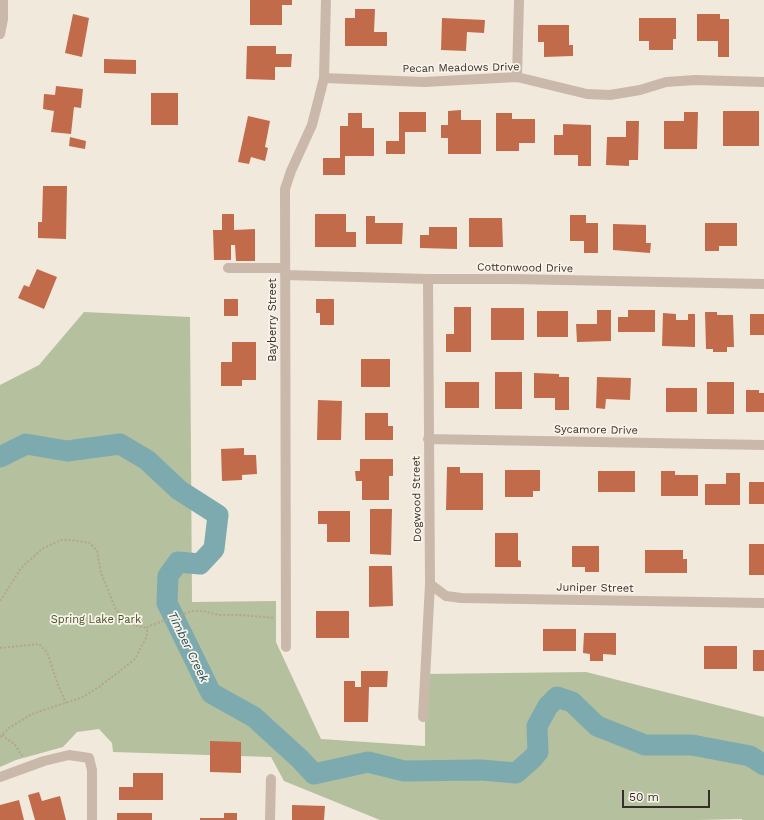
<!DOCTYPE html>
<style>
body{margin:0}
#map{position:relative;width:764px;height:820px;overflow:hidden;background:#f2e9dd;font-family:"Work Sans",sans-serif}
canvas{display:block}
.scale{position:absolute;left:622px;top:790px;width:88px;height:18px;box-sizing:border-box;border:2px solid #372e29;border-top:0;padding-left:5px;font-size:12px;line-height:14px;white-space:nowrap;color:#372e29;-webkit-text-stroke:3px #f9f3ea;paint-order:stroke}
</style>
<div id="map">
<canvas width="764" height="820"></canvas>
<div class="scale">50 m</div>
</div>
<script>
const context = document.querySelector('canvas').getContext('2d');
context.lineJoin = 'round';
function paint(path, color) { context.fillStyle = color; context.fill(path, 'evenodd'); }
const shape = rows => new Path2D(rows.map(r => 'M' + r).join(''));
function stroke(path, color, width, dash) { context.strokeStyle = color; context.lineWidth = width; context.lineCap = dash ? 'butt' : 'round'; context.setLineDash(dash || []); context.stroke(path); }
function drawText(font, color, halo, rows, align = 'center') {
  context.font = font + ' "Work Sans",sans-serif'; context.lineWidth = 3.5; context.setLineDash([]); context.textBaseline = 'middle'; context.strokeStyle = halo; context.fillStyle = color; for (const [text, x, y, turn = 0] of rows) {
    context.save(); context.translate(x, y); context.rotate((+turn || 0) * Math.PI / 180); context.textAlign = isNaN(turn) ? turn : align; if (halo) context.strokeText(text, 0, 0); context.fillText(text, 0, 0); context.restore();
  }
}
const green = shape([
 [84,312,190,317,192,602,276,601,276,642,321,739,425,746,425,674,586,672,764,717,764,820,742,820,742,819,697,820,380,820,284,781,271,757,113,752,112,743,99,729,77,732,63,747,16,760,0,767,0,385,39,365]
]);
const river = shape([
 [0,457,26,444,67,451,120,444,147,460,179,490,218,515,214,549,200,564,178,562,168,576,167,603,211,693,254,717,300,759,314,774,368,762,404,771,481,770,516,773,532,759,538,752,537,726,548,706,557,697,572,702,597,726,645,745,692,745,750,756,764,765]
]);
const building = shape([
 [250,0,292,0,292,5,282,5,282,25,250,25],
 [355,9,375,9,374,32,387,32,387,46,345,46,345,18,355,18],
 [73,14,89,18,82,57,65,53],
 [697,14,720,14,720,19,729,19,729,57,718,57,718,41,697,41],
 [442,18,485,20,484,33,467,32,466,51,441,50],
 [639,18,676,18,676,39,673,39,673,50,649,50,649,41,639,41],
 [538,25,569,25,569,45,573,45,573,56,544,57,544,42,538,42],
 [247,46,276,46,276,54,292,54,291,67,275,67,275,80,246,79],
 [104,59,136,60,136,74,104,73],
 [56,86,83,89,81,108,74,107,71,134,51,132,54,111,43,109,44,94,55,95],
 [151,93,178,93,178,125,151,125],
 [461,110,461,120,481,120,481,154,448,154,448,138,441,138,441,125,448,125,448,111],
 [723,111,759,111,759,146,723,146],
 [399,112,426,112,426,132,405,132,405,154,386,154,386,141,399,141],
 [684,112,698,112,697,149,664,149,664,121,684,121],
 [348,113,362,113,362,128,374,128,374,156,345,156,345,175,323,175,323,158,340,158,340,126,348,126],
 [496,113,512,113,512,119,535,119,535,143,519,143,519,151,496,151],
 [248,116,270,121,265,147,268,148,265,161,251,157,249,164,238,162],
 [626,121,639,121,638,160,629,160,629,166,606,165,607,137,626,137],
 [563,124,591,125,591,166,578,166,578,155,554,155,554,135,563,135],
 [70,137,86,141,85,149,69,146],
 [43,186,67,186,66,239,38,238,38,222,42,222],
 [222,214,234,214,234,230,255,229,255,261,236,261,235,245,231,245,231,260,214,260,213,230,222,230],
 [315,214,346,214,346,232,356,232,356,247,315,247],
 [570,215,586,215,586,223,598,223,598,253,584,253,584,241,570,241],
 [366,216,375,216,375,223,403,223,402,244,366,244],
 [469,218,502,218,503,247,469,247],
 [705,223,737,223,737,246,719,246,719,251,705,251],
 [613,224,646,225,646,243,651,243,650,253,613,250],
 [429,227,457,227,457,249,420,248,420,235,429,235],
 [37,269,57,277,44,309,18,298,24,285,29,287],
 [224,299,238,299,238,316,224,316],
 [316,299,334,299,334,325,320,325,320,313,316,313],
 [454,307,471,307,471,352,446,352,446,334,454,334],
 [491,308,524,308,524,340,491,340],
 [597,310,611,310,611,341,577,342,576,324,597,324],
 [628,310,655,310,655,332,618,332,618,317,628,317],
 [537,311,568,311,568,337,537,337],
 [705,312,717,312,717,315,733,315,734,347,727,347,727,352,713,352,713,349,706,349],
 [663,313,676,314,676,320,688,320,688,314,695,314,695,347,662,346],
 [750,314,764,314,764,335,750,335],
 [232,342,256,342,256,380,242,380,242,386,221,386,221,362,232,362],
 [361,359,390,359,390,387,361,387],
 [495,372,522,372,522,409,495,409],
 [534,373,559,374,559,377,569,377,569,410,555,410,555,398,534,398],
 [597,377,631,378,630,400,606,399,605,409,596,408],
 [445,382,479,382,479,408,445,408],
 [707,382,734,382,734,414,707,414],
 [666,388,697,388,697,412,666,412],
 [746,390,759,390,759,393,764,393,764,412,746,412],
 [318,400,342,401,341,440,317,440],
 [365,413,388,413,388,426,393,426,393,440,365,440],
 [244,448,244,455,256,455,257,474,242,475,242,480,222,481,221,449],
 [360,459,393,459,393,476,389,476,389,500,362,500,362,481,356,481,355,471,360,471],
 [447,467,460,467,460,473,483,473,483,510,446,510],
 [505,470,540,470,540,491,533,491,533,497,505,497],
 [598,471,635,471,635,492,598,492],
 [661,471,675,471,675,475,698,475,698,496,661,496],
 [726,473,740,473,740,505,705,505,705,484,726,484],
 [749,482,764,482,764,504,749,504],
 [370,509,392,509,391,555,370,554],
 [318,511,350,511,350,542,327,542,327,524,318,524],
 [495,533,518,533,518,560,521,561,521,567,495,567],
 [749,544,764,544,764,575,749,575],
 [572,546,599,546,599,572,585,572,585,567,572,567],
 [645,550,683,550,683,559,687,559,687,573,645,573],
 [369,566,392,566,393,606,369,607],
 [316,611,349,611,349,638,316,638],
 [543,629,576,629,576,651,543,651],
 [584,633,616,633,616,655,603,654,603,661,590,661,590,654,583,653],
 [704,646,737,646,737,669,704,669],
 [753,650,764,650,764,671,753,671],
 [361,671,388,671,387,687,369,687,368,722,344,722,344,681,355,681,355,687,361,687],
 [210,741,241,742,241,773,210,772],
 [133,773,163,773,163,800,119,800,119,787,133,787],
 [39,792,42,801,60,796,66,820,35,820,28,795],
 [19,800,24,820,0,820,0,805],
 [292,805,325,806,324,820,292,820],
 [117,813,152,813,152,820,117,820],
 [224,813,237,813,237,820,200,820,200,818,224,818]
]);
const path = shape([
 [0,601,21,568,42,549,61,540,71,540,90,543,97,551,101,573,116,610,124,618,134,625,147,628],
 [0,648,39,644,47,652,58,685,66,703],
 [2,735,15,745,23,757],
 [0,737,9,728,32,714,83,697,99,687,135,659,147,636,147,628,149,626,192,611,203,611,219,615,241,615,275,618]
]);
const minor = shape([
 [0,34,3,19,3,0],
 [517,77,519,0],
 [324,78,424,82,517,77,587,94,610,95,640,90,666,82,695,80,764,82],
 [228,268,285,268],
 [285,275,428,279,511,279,764,284],
 [428,439,764,445],
 [430,584,446,596,461,598,764,603],
 [286,647,285,189,291,171,312,125,324,78,326,0],
 [423,717,430,584,428,279],
 [0,777,44,761,69,755,89,758,92,770,92,820],
 [270,820,271,779]
]);
const streetNames = [
 ["Pecan Meadows Drive",461,68,-1],
 ["Cottonwood Drive",525,268,1],
 ["Bayberry Street",273,320,-90],
 ["Sycamore Drive",596,430,1],
 ["Dogwood Street",417,499,-91],
 ["Juniper Street",595,588,1]
];
const parkNames = [
 ["Spring Lake Park",96,620]
];
const waterNames = [
 ["Timber Creek",188,647,64]
];
paint(green, '#b4c09e');
stroke(river, '#7daaae', 21);
paint(building, '#c26b4b');
stroke(path, '#b5a394', 2, [2, 2]);
stroke(minor, '#cab9aa', 10);
drawText('11px', '#372e29', '#f9f3ea', streetNames);
drawText('11px', '#45552d', '#f9f3ea', parkNames);
drawText('italic 12px', '#205257', '#f9f3ea', waterNames);
</script>
